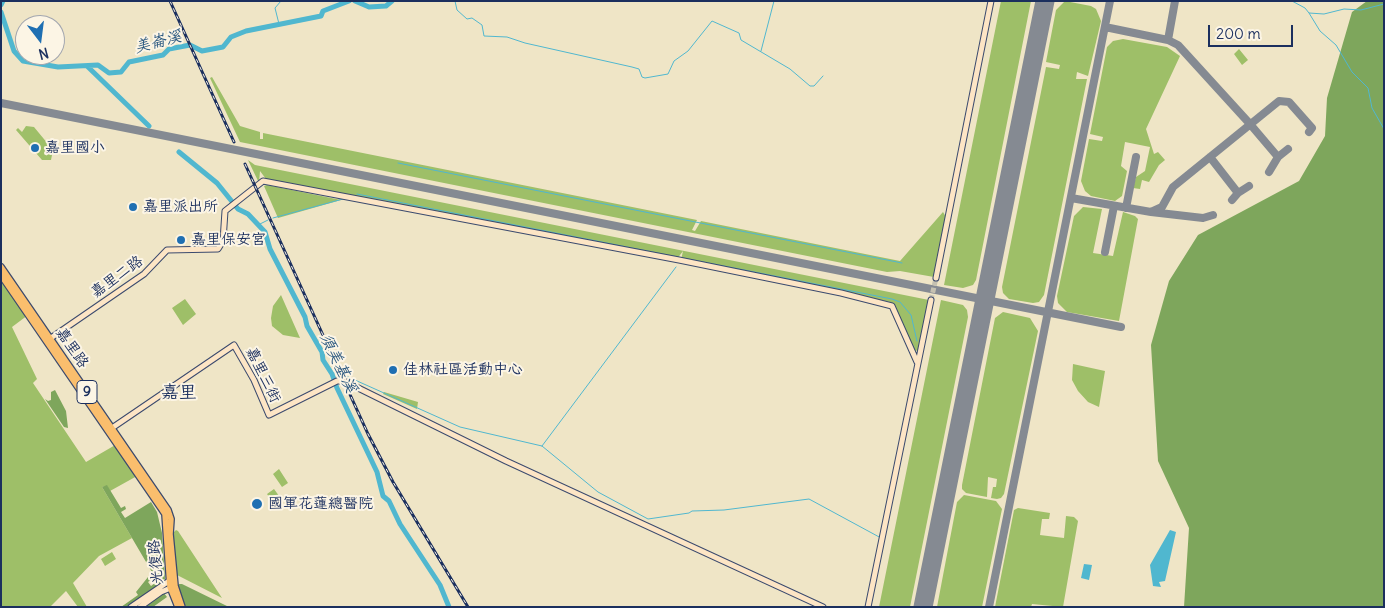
<!DOCTYPE html>
<meta charset="utf-8">
<style>
body{margin:0}
#map{position:relative;width:1385px;height:608px;overflow:hidden;background:#efe5c6;font-family:Delius,sans-serif}
canvas{display:block}
.frame{position:absolute;inset:0;border:2px solid #1b2f5e;pointer-events:none}
.north{position:absolute;left:15px;top:15px;width:50px;height:50px;box-sizing:border-box;background:#fcf5e5;border:1px solid #a2a6af;border-radius:50%;rotate:165deg;font-size:14px;font-weight:700;line-height:20px;text-align:center;color:#1b2f5e}
.north::after{content:'';display:block;margin:auto;width:18px;height:22px;background:#1f6fb2;clip-path:polygon(50% 0,100% 100%,50% 72%,0 100%)}
.scale{position:absolute;left:1208px;top:25px;width:85px;height:22px;box-sizing:border-box;border:2px solid #1b2f5e;border-top:0;padding-left:6px;font-size:15px;line-height:18px;white-space:nowrap;color:#1b2f5e;-webkit-text-stroke:4px #fcf5e5;paint-order:stroke}
</style>
<div id="map">
<canvas width="1385" height="608"></canvas>
<div class="frame"></div>
<div class="north">N</div>
<div class="scale">200 m</div>
</div>
<script>
const context = document.querySelector('canvas').getContext('2d');
context.lineJoin = 'round';
function paint(path, color) { context.fillStyle = color; context.fill(path, 'evenodd'); }
const shape = rows => new Path2D(rows.map(r => 'M' + r).join(''));
function stroke(path, color, width, dash) { context.strokeStyle = color; context.lineWidth = width; context.lineCap = dash ? 'butt' : 'round'; context.setLineDash(dash || []); context.stroke(path); }
function drawText(font, color, halo, rows, align = 'center') {
  context.font = font + ' Delius,"LXGW WenKai TC",sans-serif'; context.lineWidth = 4; context.setLineDash([]); context.textBaseline = 'middle'; context.strokeStyle = halo; context.fillStyle = color; for (const [text, x, y, turn = 0] of rows) {
    context.save(); context.translate(x, y); context.rotate((+turn || 0) * Math.PI / 180); context.textAlign = isNaN(turn) ? turn : align; if (halo) context.strokeText(text, 0, 0); context.fillText(text, 0, 0); context.restore();
  }
}
const green = shape([
 [1001,1,1031,1,976,280,973,285,963,288,944,285],
 [1065,1,1091,6,1096,9,1101,21,1088,76,1077,72,1076,79,1087,79,1044,295,1039,302,1033,303,1009,299,1003,293,1002,287,1046,67,1059,69,1060,65,1046,62,1056,10],
 [1123,39,1167,47,1180,56,1146,129,1154,154,1158,152,1165,160,1159,165,1149,182,1142,180,1140,189,1133,188,1136,177,1145,171,1150,147,1125,142,1121,166,1127,171,1122,196,1115,201,1091,196,1085,191,1081,181,1089,139,1102,141,1103,137,1090,134,1107,47,1113,41],
 [1239,49,1248,60,1242,65,1234,54],
 [212,77,240,126,260,132,260,139,263,139,263,133,697,220,692,230,695,231,701,221,900,261,943,212,946,217,934,277,900,271,887,272,240,142,210,78],
 [26,126,34,127,53,150,51,160,42,160,16,130,18,128,22,132],
 [248,160,255,165,929,300,919,350,915,351,890,302,681,260,683,251,677,259,266,179,260,171,259,183],
 [267,185,341,200,278,218,264,186],
 [1083,207,1102,209,1093,253,1113,256,1123,212,1135,216,1138,219,1119,321,1067,312,1058,303,1057,296,1074,216],
 [1,278,28,315,12,327,37,379,33,383,86,462,117,444,137,476,110,491,107,486,102,487,132,538,99,556,73,583,87,607,78,607,66,591,50,607,1,607],
 [281,295,300,338,283,335,272,326,271,318,273,306],
 [185,299,196,314,183,325,172,308],
 [941,300,963,305,967,310,968,317,910,607,879,607],
 [1003,312,1030,318,1038,331,1004,494,1001,498,997,499,991,498,993,487,996,487,997,479,988,477,987,497,966,493,962,489,962,485,995,318],
 [1073,364,1105,371,1099,407,1088,402,1078,391,1072,380],
 [384,392,418,402,417,409,383,394],
 [279,469,288,483,282,487,273,474],
 [274,489,282,500,275,505,267,494],
 [964,495,996,501,1002,509,982,607,937,607,957,502],
 [1018,508,1050,513,1049,519,1042,519,1040,535,1064,538,1066,516,1074,517,1078,521,1063,607,1032,604,1031,607,995,607,1014,510],
 [176,530,178,531,222,598,177,575,173,533],
 [112,552,116,559,105,566,101,559]
]);
const forest = shape([
 [1367,1,1384,1,1384,607,1184,607,1189,528,1158,461,1151,345,1169,281,1198,235,1299,181,1325,136,1327,98,1352,12],
 [55,390,66,411,68,428,64,427,45,399,48,401,51,400,51,392],
 [107,485,121,508,125,506,126,509,121,512,125,518,151,502,157,512,162,533,165,579,159,584,102,487],
 [148,577,152,579,148,582,151,586,155,583,157,587,129,607,121,607,138,595,136,592],
 [179,584,182,584,229,607,186,607,178,590],
 [164,593,167,597,153,607,144,607]
]);
const water = shape([
 [1170,530,1176,532,1165,581,1159,582,1161,587,1153,586,1150,565],
 [1084,564,1092,565,1089,580,1081,578]
]);
const stream = shape([
 [455,1,457,10,467,19,472,18,482,25,484,36,507,37,525,43,632,67,639,69,642,77,645,78,668,74,674,61,688,51,712,21,739,33,741,40,790,69,810,86,814,86,823,76],
 [1292,1,1305,8,1309,13,1324,14,1344,9,1361,10,1384,4],
 [1309,13,1320,31,1336,45,1352,72,1368,88,1372,108,1384,129],
 [279,24,275,8,281,1],
 [761,51,774,1],
 [398,163,902,263],
 [357,194,892,299,900,302,911,315,917,341],
 [273,218,343,199],
 [260,224,268,220],
 [332,374,337,372,460,427,542,446,598,492,648,519,689,513,692,511,724,510,809,499,881,538],
 [542,446,676,267],
 [481,607,485,607]
]);
const river = shape([
 [355,1,369,7,386,6,392,1],
 [1,5,3,1],
 [1,12,14,51,23,61,58,67,98,65,109,73,121,72,129,62,163,55,169,49,190,45,202,51,223,47,231,37,246,31,321,16,323,11,349,1],
 [87,66,149,126],
 [179,152,217,183,238,209,248,214,265,232,270,249,305,317,307,326,322,352,323,360,332,374,337,388,377,472,383,496,389,501,400,524,440,585,449,607]
]);
const taxiway = shape([
 [1105,27,1168,40,1178,45,1250,124,1278,157],
 [1168,40,1175,1],
 [1,103,1121,327],
 [1210,157,1238,193],
 [1269,172,1278,157,1288,149],
 [1071,198,1151,212,1162,207,1173,187,1279,101,1289,102,1312,128,1309,132],
 [1232,200,1238,193,1249,186],
 [1126,208,1136,157],
 [1151,212,1203,218,1213,215],
 [1105,252,1114,206],
 [989,607,1110,1]
]);
const runway = shape([
 [923,607,1045,1]
]);
const secondaryTunnel = shape([
 [931,300,936,278]
]);
const secondary = shape([
 [936,278,991,1],
 [48,340,144,274,167,250,218,249,223,241,225,211,263,181,679,260,841,293,892,306,917,362],
 [109,430,234,345,254,380,269,415,337,381,344,381,506,461,823,607],
 [131,607,172,579],
 [140,607,161,592,173,587],
 [868,607,931,300]
]);
const primary = shape([
 [1,267,168,510,171,519,170,534,175,586,182,607],
 [1,275,161,508,165,514,170,587,178,607]
]);
const rail = shape([
 [170,1,234,142],
 [245,164,368,434,393,482,468,607]
]);
const markers = [
 [35,148,5,"#1f6fb2"],
 [133,207,5,"#1f6fb2"],
 [181,240,5,"#1f6fb2"],
 [393,370,5,"#1f6fb2"],
 [257,504,6,"#1f6fb2"]
];
const shields = [
 [87,392,20]
];
const shieldNames = [
 ["9",87,392]
];
const poiNames = [
 ["嘉里國小",45,148],
 ["嘉里派出所",143,207],
 ["嘉里保安宮",191,240],
 ["佳林社區活動中心",403,370],
 ["國軍花蓮總醫院",268,504]
];
const streetNames = [
 ["嘉里二路",117,277,-36],
 ["嘉里路",72,348,56],
 ["嘉里三街",263,375,64],
 ["光復路",156,562,-95]
];
const waterNames = [
 ["美崙溪",158,42,-14],
 ["須美基溪",338,363,64]
];
const quarterNames = [
 ["嘉里",179,393]
];
paint(green, '#9ebf68');
paint(forest, '#7ea65c');
paint(water, '#50b7cf');
stroke(stream, '#50b7cf', 1);
stroke(river, '#50b7cf', 5);
stroke(taxiway, '#858a92', 8);
stroke(runway, '#858a92', 19);
stroke(secondaryTunnel, '#c5c1b1', 5, [5, 2.5]);
stroke(secondary, '#3b4a6e', 7);
stroke(primary, '#3b4a6e', 8);
stroke(secondary, '#fde5c5', 5);
stroke(primary, '#fabe6d', 5.5);
stroke(rail, '#1b2f5e', 3);
stroke(rail, '#fcf5e5', 1, [4]);
for (const [x, y, r, color] of markers) { const dot = new Path2D(); dot.arc(x, y, r, 0, 2 * Math.PI); context.fillStyle = color; context.fill(dot); stroke(dot, '#fcf5e5', 2); }
for (const [x, y, w] of shields) { const box = new Path2D(); box.roundRect(x - w / 2, y - 11.5, w, 23, 4); context.fillStyle = '#fcf5e5'; context.fill(box); stroke(box, '#1b2f5e', 1); }
drawText('bold 14px', '#1b2f5e', null, shieldNames);
drawText('15px', '#1b2f5e', '#fcf5e5', poiNames, 'left');
drawText('15px', '#1b2f5e', '#fcf5e5', streetNames);
drawText('italic 16px', '#2b5880', '#fcf5e5', waterNames);
drawText('18px', '#1b2f5e', '#fcf5e5', quarterNames);
</script>
